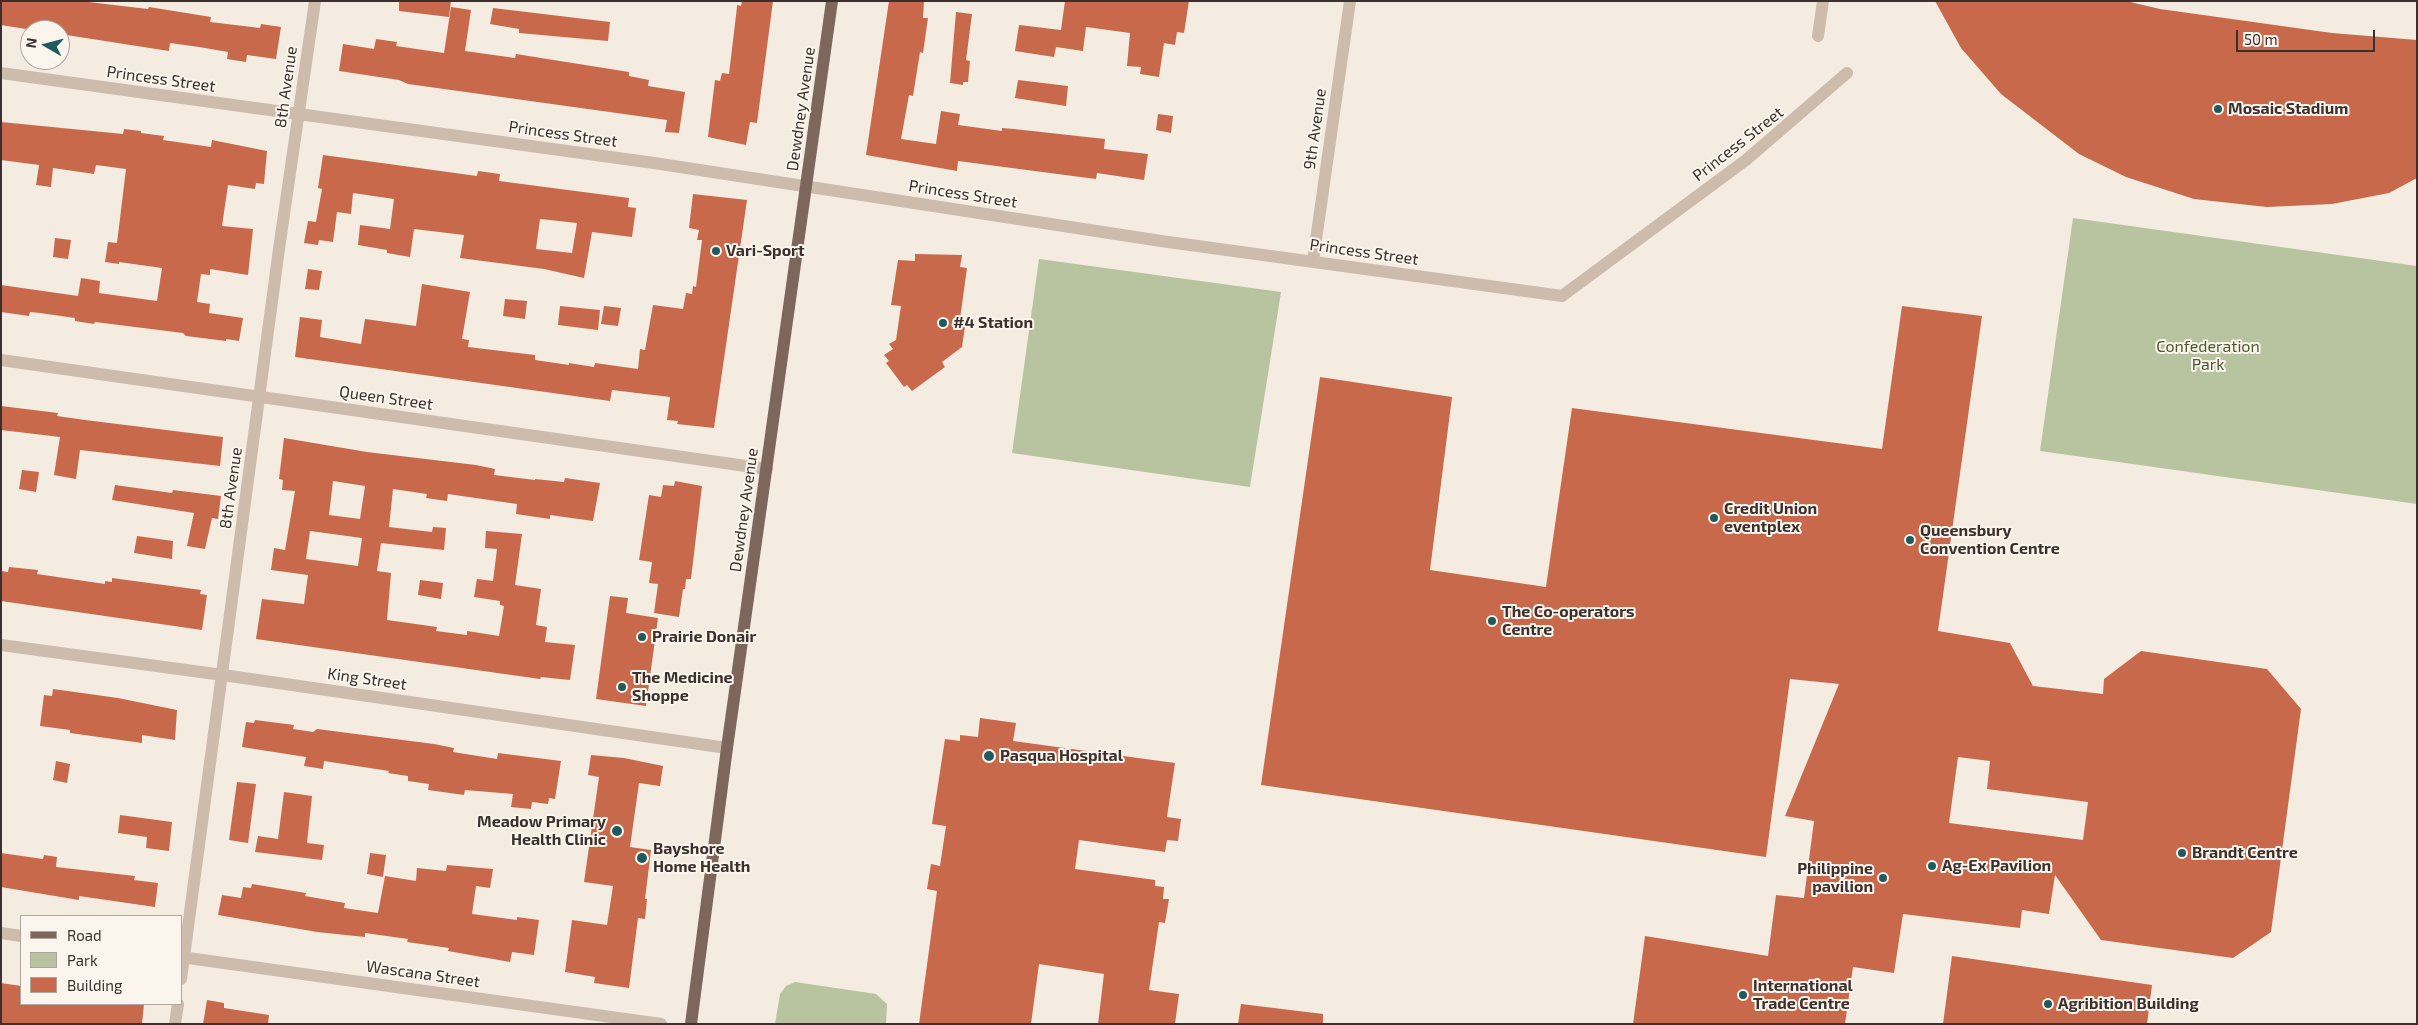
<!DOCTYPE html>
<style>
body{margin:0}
#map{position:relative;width:2418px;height:1025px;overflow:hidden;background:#f4ebe1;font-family:"Exo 2",sans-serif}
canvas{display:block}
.frame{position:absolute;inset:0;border:2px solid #3b302b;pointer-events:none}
.legend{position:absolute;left:20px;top:915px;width:162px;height:90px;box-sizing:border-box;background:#fbf5ee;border:1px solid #aea6a0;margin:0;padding:6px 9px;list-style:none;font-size:15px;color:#3b302b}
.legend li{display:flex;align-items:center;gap:10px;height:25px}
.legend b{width:25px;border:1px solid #aea6a0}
.north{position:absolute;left:20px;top:20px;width:50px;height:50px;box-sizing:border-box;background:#fbf5ee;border:1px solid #aea6a0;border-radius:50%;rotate:278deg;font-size:14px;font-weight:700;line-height:20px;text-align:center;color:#3b302b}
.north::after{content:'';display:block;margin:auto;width:18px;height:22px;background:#1f5a5e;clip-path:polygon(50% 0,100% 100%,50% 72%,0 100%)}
.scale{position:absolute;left:2236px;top:30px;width:139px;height:22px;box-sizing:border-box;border:2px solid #3b302b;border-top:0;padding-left:6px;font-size:15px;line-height:18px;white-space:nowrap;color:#3b302b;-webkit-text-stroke:4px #fbf5ee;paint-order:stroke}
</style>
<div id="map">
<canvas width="2418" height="1025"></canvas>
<div class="frame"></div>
<ul class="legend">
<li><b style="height:6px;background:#7d675c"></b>Road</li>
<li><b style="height:14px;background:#b8c4a0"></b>Park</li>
<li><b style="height:14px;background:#c8694b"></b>Building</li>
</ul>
<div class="north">N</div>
<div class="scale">50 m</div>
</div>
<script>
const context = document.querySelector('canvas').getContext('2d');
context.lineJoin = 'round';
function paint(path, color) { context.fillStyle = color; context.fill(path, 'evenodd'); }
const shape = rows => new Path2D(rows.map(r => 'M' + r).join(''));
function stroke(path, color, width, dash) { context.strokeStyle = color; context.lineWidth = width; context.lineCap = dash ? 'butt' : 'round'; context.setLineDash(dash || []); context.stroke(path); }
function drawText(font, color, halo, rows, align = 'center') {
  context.font = font + ' "Exo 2",sans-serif'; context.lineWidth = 4; context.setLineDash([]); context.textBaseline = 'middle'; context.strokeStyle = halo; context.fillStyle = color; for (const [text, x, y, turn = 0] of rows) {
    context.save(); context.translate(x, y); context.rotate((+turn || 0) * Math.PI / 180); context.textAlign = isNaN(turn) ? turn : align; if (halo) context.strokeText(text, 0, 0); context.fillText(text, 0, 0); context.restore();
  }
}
const green = shape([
 [2073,218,2417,266,2417,504,2040,451],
 [1039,259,1281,292,1250,487,1012,453],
 [795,982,876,994,887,1004,886,1024,775,1024,780,994,786,986]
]);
const building = shape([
 [1,1,80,1,148,9,149,7,211,17,210,22,260,28,261,24,281,27,276,59,247,55,246,62,227,59,228,52,199,47,170,43,169,51,60,34,60,30,32,30,1,25],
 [399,1,451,1,449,17,399,11],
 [742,1,773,1,757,123,750,122,746,145,708,137,715,80,720,81,722,73,729,74,737,7,737,5,741,6],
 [889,1,924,1,923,18,928,18,923,53,920,52,913,96,909,95,901,139,936,144,941,111,960,114,958,125,1002,131,1002,128,1014,129,1105,139,1104,149,1148,154,1144,180,1097,173,1096,179,958,161,957,171,866,155],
 [1065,1,1189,1,1184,33,1177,32,1175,45,1164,43,1159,77,1140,74,1141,67,1127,66,1130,33,1086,27,1083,51,1056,47,1054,57,1015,51,1019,25,1061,30],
 [1935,1,2126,1,2160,9,2332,33,2417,40,2417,178,2389,193,2332,204,2267,207,2194,199,2126,177,2079,154,2001,94,1961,48],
 [451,7,471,10,465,51,515,58,516,54,629,72,629,76,649,80,648,86,685,92,679,133,665,132,667,120,408,84,399,80,339,71,343,44,374,49,376,39,397,42,396,46,444,53],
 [493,8,610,22,608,41,519,33,519,29,490,24],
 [956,12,972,14,966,60,970,61,968,82,963,82,963,85,950,83],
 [1018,80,1068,86,1066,106,1015,98],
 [1158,114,1173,116,1171,133,1156,130],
 [1,122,123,134,124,129,141,131,141,133,164,136,163,140,211,147,212,140,267,151,264,184,256,183,255,189,228,185,222,226,253,229,248,275,210,269,210,275,201,274,197,302,210,304,209,313,243,318,239,341,226,339,226,341,186,336,183,333,95,322,94,324,75,321,75,318,40,313,30,312,29,316,1,312,1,285,78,296,81,278,100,281,99,293,157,301,162,268,119,262,119,264,105,262,108,242,117,243,126,169,96,165,94,174,53,168,51,187,36,185,39,165,1,160],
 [323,155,477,176,478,171,500,174,499,181,629,198,628,207,636,208,632,237,592,232,584,278,544,269,460,258,464,235,414,229,410,257,387,253,387,250,358,245,360,225,390,229,394,199,353,193,351,214,337,212,333,242,319,240,318,245,304,243,308,221,316,222,322,189,318,188],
 [540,219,577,223,572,253,536,249],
 [693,194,747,200,714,428,677,424,678,421,667,420,670,397,612,390,610,401,295,357,300,317,322,320,320,337,361,344,365,319,416,326,422,284,470,292,462,339,469,340,468,347,535,355,535,360,569,365,569,363,594,367,595,363,638,369,640,349,645,350,653,305,683,309,686,293,692,294,693,286,696,287,702,240,697,240,699,230,689,228],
 [55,238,71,240,68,259,53,257],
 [915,254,962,255,960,267,967,268,960,319,966,320,962,347,942,362,945,367,912,391,907,385,904,387,886,363,889,361,884,355,893,349,889,344,896,340,901,306,891,305,898,260,915,261],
 [308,269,322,271,319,290,305,289],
 [505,299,527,301,525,319,503,316],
 [560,306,600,310,598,330,558,325],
 [604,306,621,308,618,326,601,324],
 [1902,306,1982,316,1938,631,2010,643,2033,686,2103,694,2104,679,2141,651,2267,669,2301,709,2271,932,2233,958,2101,940,2055,875,2049,914,2022,910,2020,928,1903,914,1894,973,1853,967,1845,1024,1633,1024,1645,936,1768,956,1776,895,1804,898,1814,821,1785,816,1839,684,1790,679,1766,857,1261,785,1320,377,1452,397,1430,570,1546,587,1572,408,1882,449],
 [1958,757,1990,761,1987,789,2088,802,2083,840,1949,823],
 [1,406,58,413,57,416,85,420,223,437,220,466,80,450,76,479,54,475,60,437,1,430],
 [284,438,367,452,476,465,495,469,494,475,535,480,535,479,564,482,565,478,600,483,593,521,550,515,550,519,516,514,517,504,448,494,447,501,426,498,427,494,393,489,389,527,432,532,433,527,446,528,444,550,381,543,377,571,391,573,387,620,437,627,436,631,467,635,467,631,499,636,504,606,500,605,500,601,474,597,477,579,493,581,497,549,485,548,486,531,522,534,515,585,541,589,536,625,547,627,545,642,575,645,570,680,541,677,540,679,256,639,262,599,304,604,308,575,271,570,274,548,285,550,295,491,282,490,283,480,279,479],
 [333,481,365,486,360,519,329,515],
 [310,531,362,538,358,566,306,559],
 [22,470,39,472,36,492,19,489],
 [675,481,702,486,691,579,686,579,685,589,683,589,679,617,654,613,658,584,649,583,652,562,639,560,649,495,661,497,663,485,674,486],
 [115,485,172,493,173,490,221,496,218,519,212,518,205,549,187,546,194,513,112,500],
 [137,536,173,541,172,559,134,553],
 [9,567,38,570,37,574,105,584,105,581,112,582,112,578,201,590,200,594,207,595,202,630,1,601,1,571,8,572],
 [420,580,443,583,441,599,418,595],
 [610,596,628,598,626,613,658,618,646,706,596,699],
 [53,689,118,698,177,710,175,740,142,735,142,743,70,733,70,730,40,726,44,695,52,696],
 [980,718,1016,723,1013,741,1175,763,1167,817,1181,819,1178,841,1167,840,1165,852,1079,840,1075,869,1155,880,1155,886,1164,887,1163,899,1169,899,1165,923,1159,922,1149,990,1179,994,1175,1024,1098,1024,1104,974,1039,964,1031,1024,919,1024,937,891,927,889,931,864,940,866,946,826,932,824,945,739,960,741,960,735,978,737],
 [255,720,294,725,293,729,313,732,317,729,434,744,454,748,453,752,497,759,498,753,561,761,555,799,549,798,548,804,532,802,531,809,511,807,513,794,465,790,464,795,428,790,429,784,408,781,408,776,388,773,389,771,324,761,323,769,304,766,306,757,242,747,246,722,254,723],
 [591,755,624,758,663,766,660,786,639,783,630,847,651,850,645,899,647,899,645,919,638,918,629,988,594,983,595,977,565,972,572,920,607,925,613,886,584,882,599,777,588,775],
 [56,761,70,764,67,783,53,780],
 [237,782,256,784,248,843,229,840],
 [284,792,312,796,307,843,324,845,322,860,255,852,258,836,278,839],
 [120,815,172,822,169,851,146,848,147,837,118,833],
 [1,853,43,859,44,855,57,857,56,867,135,876,134,880,158,883,155,907,79,896,79,900,1,887],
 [370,853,386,855,383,877,367,874],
 [447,865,493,869,490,888,476,886,472,914,517,920,517,917,539,920,534,955,512,952,510,962,448,951,449,948,407,942,408,939,365,933,365,937,317,932,218,915,222,895,241,898,243,887,251,888,252,884,306,893,305,896,345,903,344,908,378,913,385,876,416,881,417,868,446,871],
 [1952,956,2152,985,2147,1024,1943,1024],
 [1,983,21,986,21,1004,144,1004,142,1024,1,1024],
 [207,1000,224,1003,224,1008,269,1015,268,1024,203,1024],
 [1241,1004,1323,1014,1323,1024,1238,1024]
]);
const minor = shape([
 [1818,36,1823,1],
 [1,73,654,163,1161,241,1562,296,1746,160,1847,73],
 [1313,261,1350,1],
 [1,360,767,469],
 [1,645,223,675,727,748],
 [1,933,21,936],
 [181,957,661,1024],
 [181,979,279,249,315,1],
 [175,1024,178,1004]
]);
const major = shape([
 [691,1024,727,748,832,1]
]);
const markers = [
 [2218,109,5,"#1f5a5e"],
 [716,251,5,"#1f5a5e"],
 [943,323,5,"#1f5a5e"],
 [1714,518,5,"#1f5a5e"],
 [1910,540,5,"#1f5a5e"],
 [1492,621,5,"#1f5a5e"],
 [642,637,5,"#1f5a5e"],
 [622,687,5,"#1f5a5e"],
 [989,756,6,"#1f5a5e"],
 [617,831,6,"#1f5a5e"],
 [2182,853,5,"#1f5a5e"],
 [642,858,6,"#1f5a5e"],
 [1932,866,5,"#1f5a5e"],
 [1883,878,5,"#1f5a5e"],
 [1743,995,5,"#1f5a5e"],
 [2048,1004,5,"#1f5a5e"]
];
const streetNames = [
 ["Princess Street",161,79,8],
 ["8th Avenue",286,87,-82],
 ["Dewdney Avenue",801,109,-82],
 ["9th Avenue",1315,129,-82],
 ["Princess Street",563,134,8],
 ["Princess Street",1738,144,-38],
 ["Princess Street",963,194,9],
 ["Princess Street",1364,252,8],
 ["Queen Street",386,398,8],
 ["8th Avenue",231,488,-82],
 ["Dewdney Avenue",744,510,-82],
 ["King Street",367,679,8],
 ["Wascana Street",423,974,8]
];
const poiNames = [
 ["Mosaic Stadium",2228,109],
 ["Vari-Sport",726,251],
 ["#4 Station",953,323],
 ["Credit Union",1724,509],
 ["eventplex",1724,527],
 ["Queensbury",1920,531],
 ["Convention Centre",1920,549],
 ["The Co-operators",1502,612],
 ["Centre",1502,630],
 ["Prairie Donair",652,637],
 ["The Medicine",632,678],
 ["Shoppe",632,696],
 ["Pasqua Hospital",1000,756],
 ["Meadow Primary",606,822,"right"],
 ["Health Clinic",606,840,"right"],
 ["Bayshore",653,849],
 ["Home Health",653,867],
 ["Brandt Centre",2192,853],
 ["Ag-Ex Pavilion",1942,866],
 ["Philippine",1873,869,"right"],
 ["pavilion",1873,887,"right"],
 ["International",1753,986],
 ["Trade Centre",1753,1004],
 ["Agribition Building",2058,1004]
];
const parkNames = [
 ["Confederation",2208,347],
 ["Park",2208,365]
];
paint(green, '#b8c4a0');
paint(building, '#c8694b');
stroke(minor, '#cdbbac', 12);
stroke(major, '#7d675c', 12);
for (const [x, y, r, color] of markers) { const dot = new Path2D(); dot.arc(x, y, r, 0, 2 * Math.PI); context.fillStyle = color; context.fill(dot); stroke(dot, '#fbf5ee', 2); }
drawText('16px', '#3b302b', '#fbf5ee', streetNames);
drawText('bold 16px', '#3b302b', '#fbf5ee', poiNames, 'left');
drawText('16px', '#4a5a2e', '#fbf5ee', parkNames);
</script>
